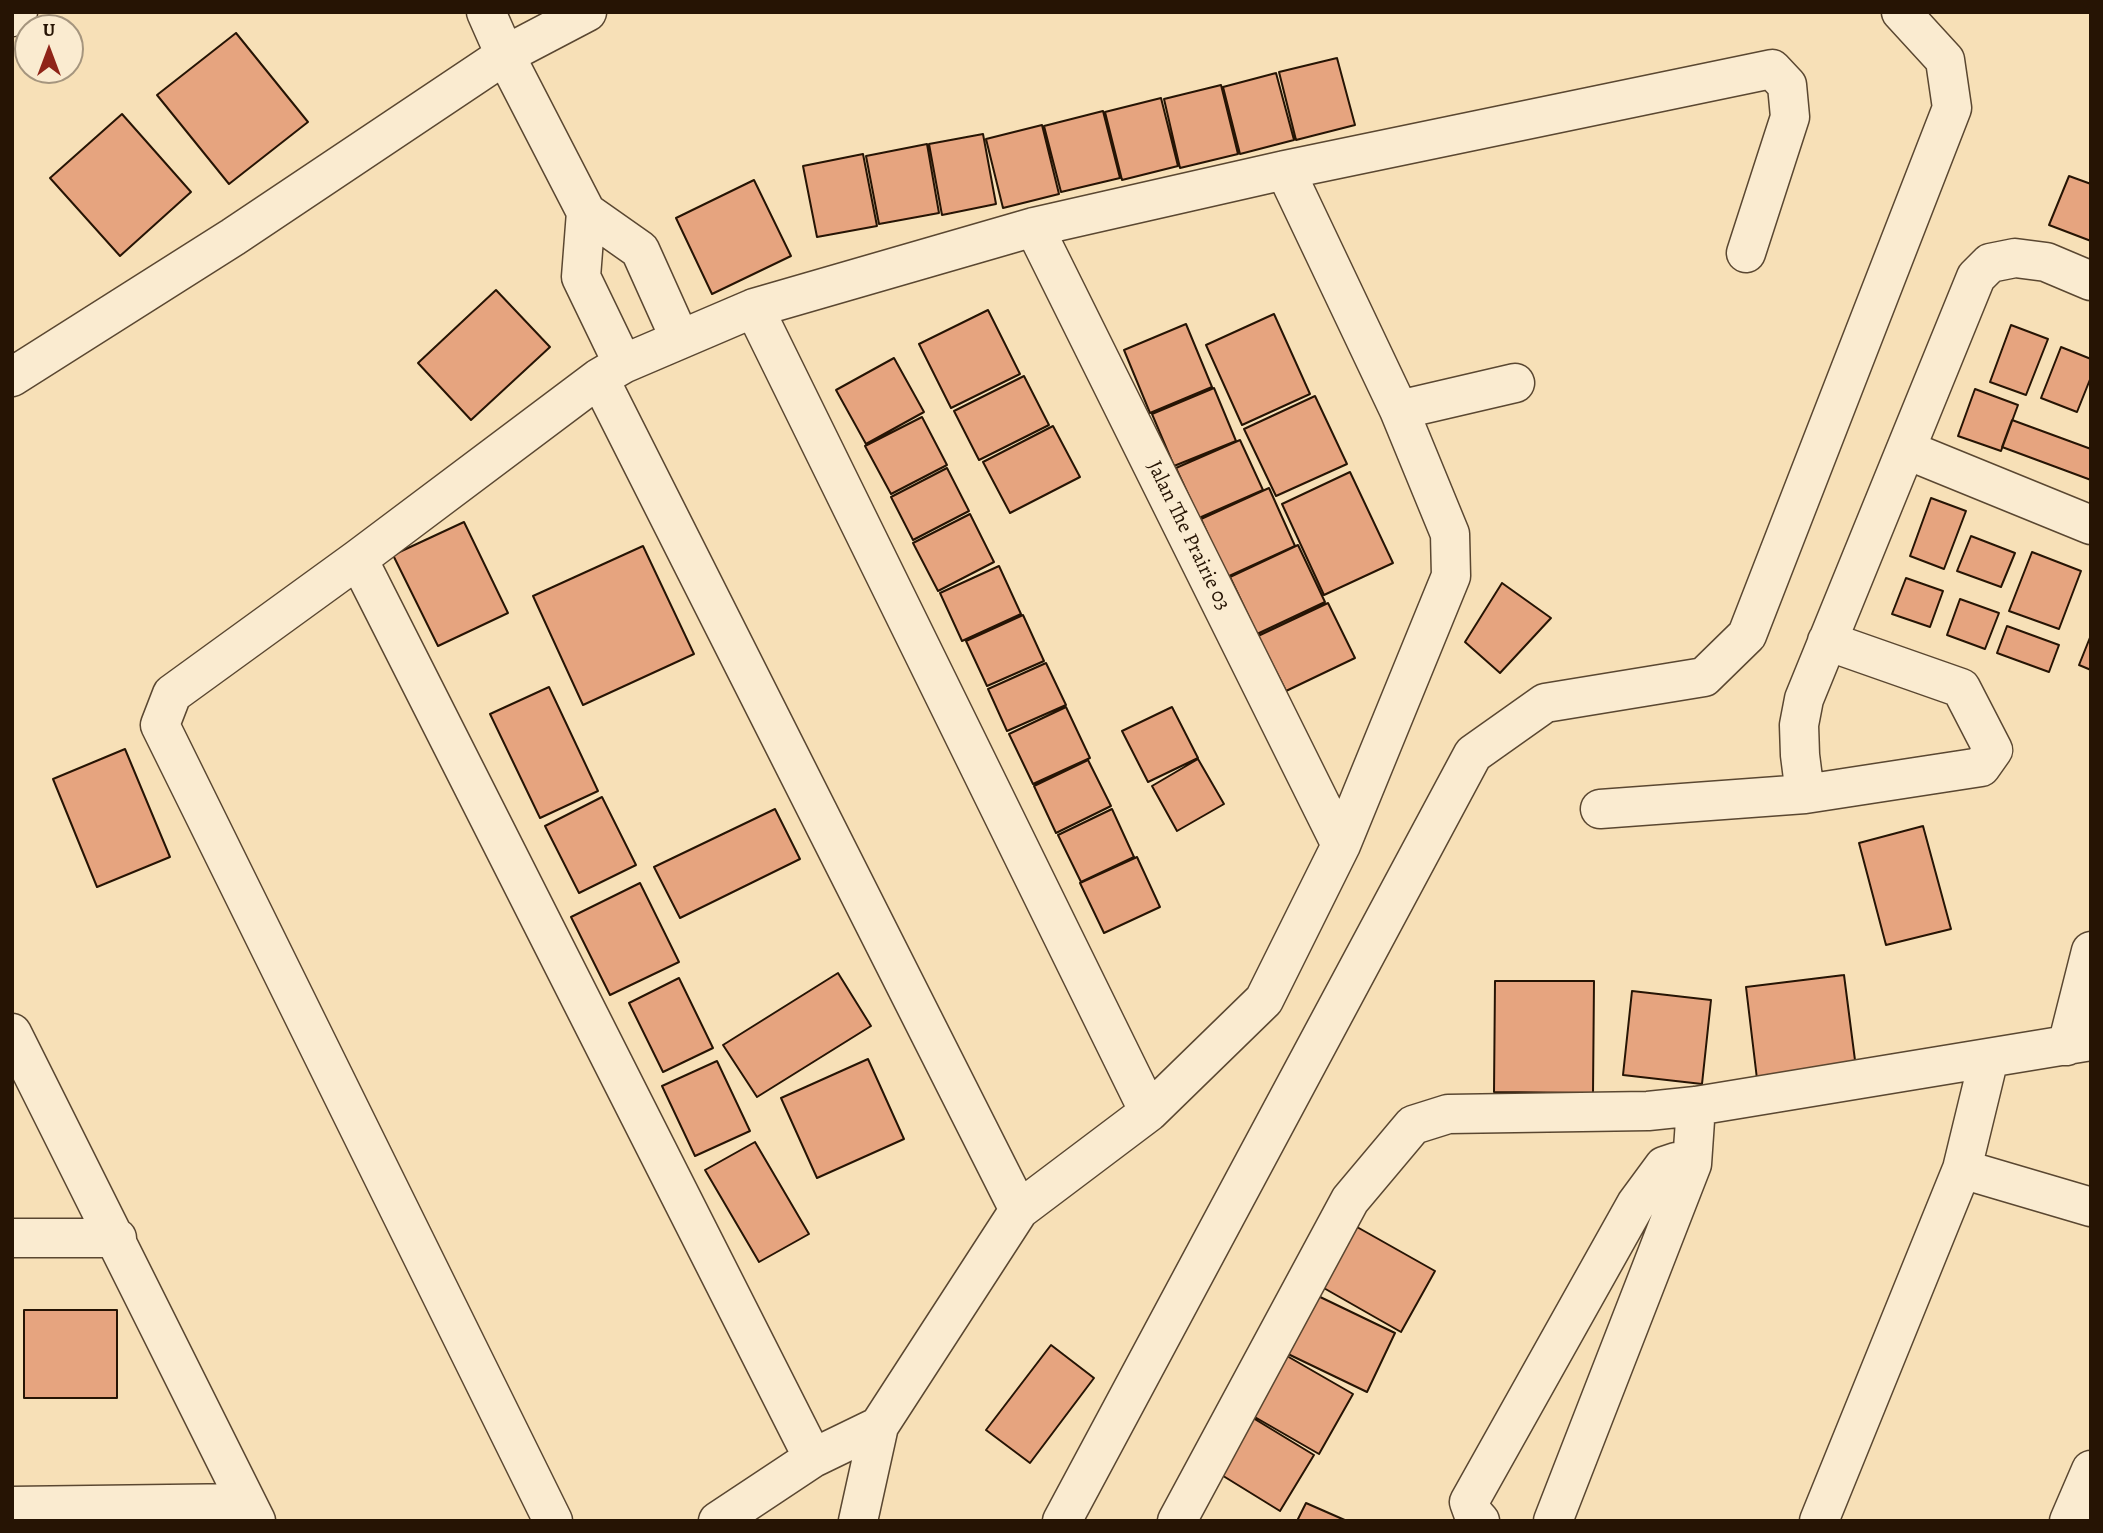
<!DOCTYPE html>
<style>
body{margin:0}
#map{position:relative;width:2103px;height:1533px;overflow:hidden;background:#f7e0b7;font-family:Alegreya,serif}
canvas{display:block}
.frame{position:absolute;inset:0;border:14px solid #261404;pointer-events:none}
.north{position:absolute;left:14px;top:14px;width:70px;height:70px;box-sizing:border-box;background:#faebd0;border:2px solid #a5957e;border-radius:50%;rotate:0deg;font-size:19px;font-weight:700;line-height:28px;text-align:center;color:#261404}
.north::after{content:'';display:block;margin:auto;width:24px;height:32px;background:#8f2418;clip-path:polygon(50% 0,100% 100%,50% 72%,0 100%)}
</style>
<div id="map">
<canvas width="2103" height="1533"></canvas>
<div class="frame"></div>
<div class="north">U</div>
</div>
<script>
const context = document.querySelector('canvas').getContext('2d');
context.lineJoin = 'round';
function paint(path, color) { context.fillStyle = color; context.fill(path, 'evenodd'); }
const shape = rows => new Path2D(rows.map(r => 'M' + r).join(''));
function stroke(path, color, width, dash) { context.strokeStyle = color; context.lineWidth = width; context.lineCap = dash ? 'butt' : 'round'; context.setLineDash(dash || []); context.stroke(path); }
function drawText(font, color, halo, rows, align = 'center') {
  context.font = font + ' Alegreya,serif'; context.lineWidth = 5; context.setLineDash([]); context.textBaseline = 'middle'; context.strokeStyle = halo; context.fillStyle = color; for (const [text, x, y, turn = 0] of rows) {
    context.save(); context.translate(x, y); context.rotate((+turn || 0) * Math.PI / 180); context.textAlign = isNaN(turn) ? turn : align; if (halo) context.strokeText(text, 0, 0); context.fillText(text, 0, 0); context.restore();
  }
}
const building = shape([
 [236,33,308,122,229,184,157,95,236,33],
 [1337,58,1355,125,1296,140,1279,72,1337,58],
 [1276,73,1294,140,1240,154,1223,87,1276,73],
 [1221,85,1238,154,1180,168,1164,99,1221,85],
 [1161,98,1178,166,1122,180,1105,112,1161,98],
 [1103,111,1120,178,1061,192,1044,126,1103,111],
 [122,114,191,192,120,256,50,178,122,114],
 [1042,125,1059,194,1003,208,986,139,1042,125],
 [983,134,996,204,942,215,929,144,983,134],
 [927,144,939,213,879,224,866,156,927,144],
 [863,154,877,226,817,237,803,166,863,154],
 [2069,176,2091,184,2091,241,2049,225,2069,176],
 [754,180,791,256,712,294,676,218,754,180],
 [496,290,550,347,471,420,418,363,496,290],
 [988,310,1020,374,951,408,919,344,988,310],
 [1274,314,1310,394,1242,425,1206,345,1274,314],
 [1186,324,1212,387,1150,413,1124,350,1186,324],
 [2011,325,2048,339,2026,395,1990,382,2011,325],
 [2061,347,2091,359,2091,377,2077,412,2041,398,2061,347],
 [894,358,924,412,866,444,836,390,894,358],
 [1024,376,1049,425,979,460,954,411,1024,376],
 [1214,388,1236,441,1174,466,1152,414,1214,388],
 [1975,389,2018,405,2001,451,1958,436,1975,389],
 [1315,396,1347,464,1276,496,1244,429,1315,396],
 [922,417,947,465,891,494,865,446,922,417],
 [2012,420,2091,449,2091,480,2002,447,2012,420],
 [1053,426,1080,477,1010,513,983,462,1053,426],
 [1240,440,1263,490,1199,518,1176,468,1240,440],
 [947,468,969,511,913,540,891,497,947,468],
 [1350,472,1393,563,1324,595,1282,504,1350,472],
 [1269,488,1295,546,1227,577,1201,519,1269,488],
 [1931,498,1966,511,1944,569,1910,556,1931,498],
 [970,514,994,562,938,591,913,543,970,514],
 [464,522,508,613,438,646,393,555,464,522],
 [1971,536,2015,553,2001,587,1957,571,1971,536],
 [1298,545,1325,602,1257,634,1230,577,1298,545],
 [643,546,694,654,583,705,533,596,643,546],
 [2032,552,2081,571,2059,629,2009,611,2032,552],
 [999,566,1021,614,962,641,940,593,999,566],
 [1906,578,1943,591,1930,627,1892,614,1906,578],
 [1502,583,1551,618,1500,673,1465,642,1502,583],
 [1960,599,1999,613,1985,649,1947,635,1960,599],
 [1328,603,1355,658,1286,691,1258,636,1328,603],
 [1023,615,1044,661,987,686,966,641,1023,615],
 [2007,626,2059,645,2049,672,1997,653,2007,626],
 [2091,635,2091,670,2079,665,2091,635],
 [1046,663,1066,705,1007,731,988,689,1046,663],
 [549,687,598,791,540,818,490,714,549,687],
 [1066,707,1090,758,1033,784,1009,734,1066,707],
 [1172,707,1198,758,1148,782,1122,731,1172,707],
 [125,749,170,857,97,887,53,779,125,749],
 [1198,759,1224,804,1177,831,1152,786,1198,759],
 [1088,760,1111,806,1056,833,1034,786,1088,760],
 [602,797,636,865,579,893,545,826,602,797],
 [775,809,800,859,680,918,654,867,775,809],
 [1112,809,1134,857,1081,882,1058,835,1112,809],
 [1923,826,1951,929,1886,945,1859,843,1923,826],
 [1137,857,1160,907,1104,933,1080,883,1137,857],
 [640,883,679,962,610,995,571,917,640,883],
 [838,973,871,1026,757,1097,723,1045,838,973],
 [1844,975,1856,1068,1757,1079,1746,987,1844,975],
 [679,978,713,1048,663,1072,629,1003,679,978],
 [1495,981,1594,981,1593,1093,1494,1092,1495,981],
 [1632,991,1711,1000,1702,1084,1623,1075,1632,991],
 [868,1059,904,1139,817,1178,781,1098,868,1059],
 [717,1061,750,1131,695,1156,662,1086,717,1061],
 [755,1142,809,1234,759,1262,705,1170,755,1142],
 [1357,1227,1435,1271,1401,1332,1322,1287,1357,1227],
 [1316,1295,1395,1333,1367,1392,1288,1354,1316,1295],
 [24,1310,117,1310,117,1398,24,1398,24,1310],
 [1051,1345,1094,1378,1030,1463,986,1430,1051,1345],
 [1287,1356,1353,1394,1319,1454,1253,1416,1287,1356],
 [1253,1418,1314,1455,1280,1511,1220,1474,1253,1418],
 [1306,1503,1347,1521,1297,1521,1306,1503]
]);
const street = shape([
 [486,12,505,55,586,212,640,250,680,339],
 [12,17,18,12],
 [586,212,581,277,623,364],
 [1034,227,1341,845],
 [754,308,1149,1112],
 [12,377,233,237,505,55,587,12],
 [599,378,1019,1210],
 [1399,410,1515,383],
 [1907,450,2091,525],
 [358,559,813,1458],
 [1805,794,1800,755,1799,725,1804,699,1976,277,1990,263,2015,258,2046,262,2091,281],
 [1600,809,1805,794,1981,767,1993,750,1961,688,1827,641],
 [12,1033,256,1521],
 [2067,1046,2091,951],
 [1962,1169,2091,1207],
 [12,1238,117,1238],
 [12,1506,247,1503],
 [553,1521,160,725,172,694,358,559,599,378,623,364,754,308,1034,227,1285,170,1772,69,1787,85,1790,117,1746,253],
 [718,1521,813,1458,879,1426,1019,1210,1149,1112,1264,1000,1341,845,1451,576,1450,534,1399,410,1285,170],
 [858,1521,879,1426],
 [1062,1521,1473,754,1545,703,1704,677,1747,635,1952,108,1945,60,1901,12],
 [1177,1521,1350,1200,1413,1125,1448,1114,1648,1111,1696,1106,2091,1041],
 [1480,1521,1473,1513,1469,1502,1636,1204,1664,1166,1676,1162,1692,1164],
 [1553,1521,1692,1164,1696,1106],
 [1819,1521,1962,1169,1989,1058],
 [2069,1521,2091,1470]
]);
const streetNames = [
 ["Jalan The Prairie 03",1188,536,64]
];
paint(building, '#e6a47f');
stroke(building, '#261404', 2);
stroke(street, '#5a4731', 41);
stroke(street, '#faebd0', 38);
drawText('21px', '#261404', '#faebd0', streetNames);
</script>
